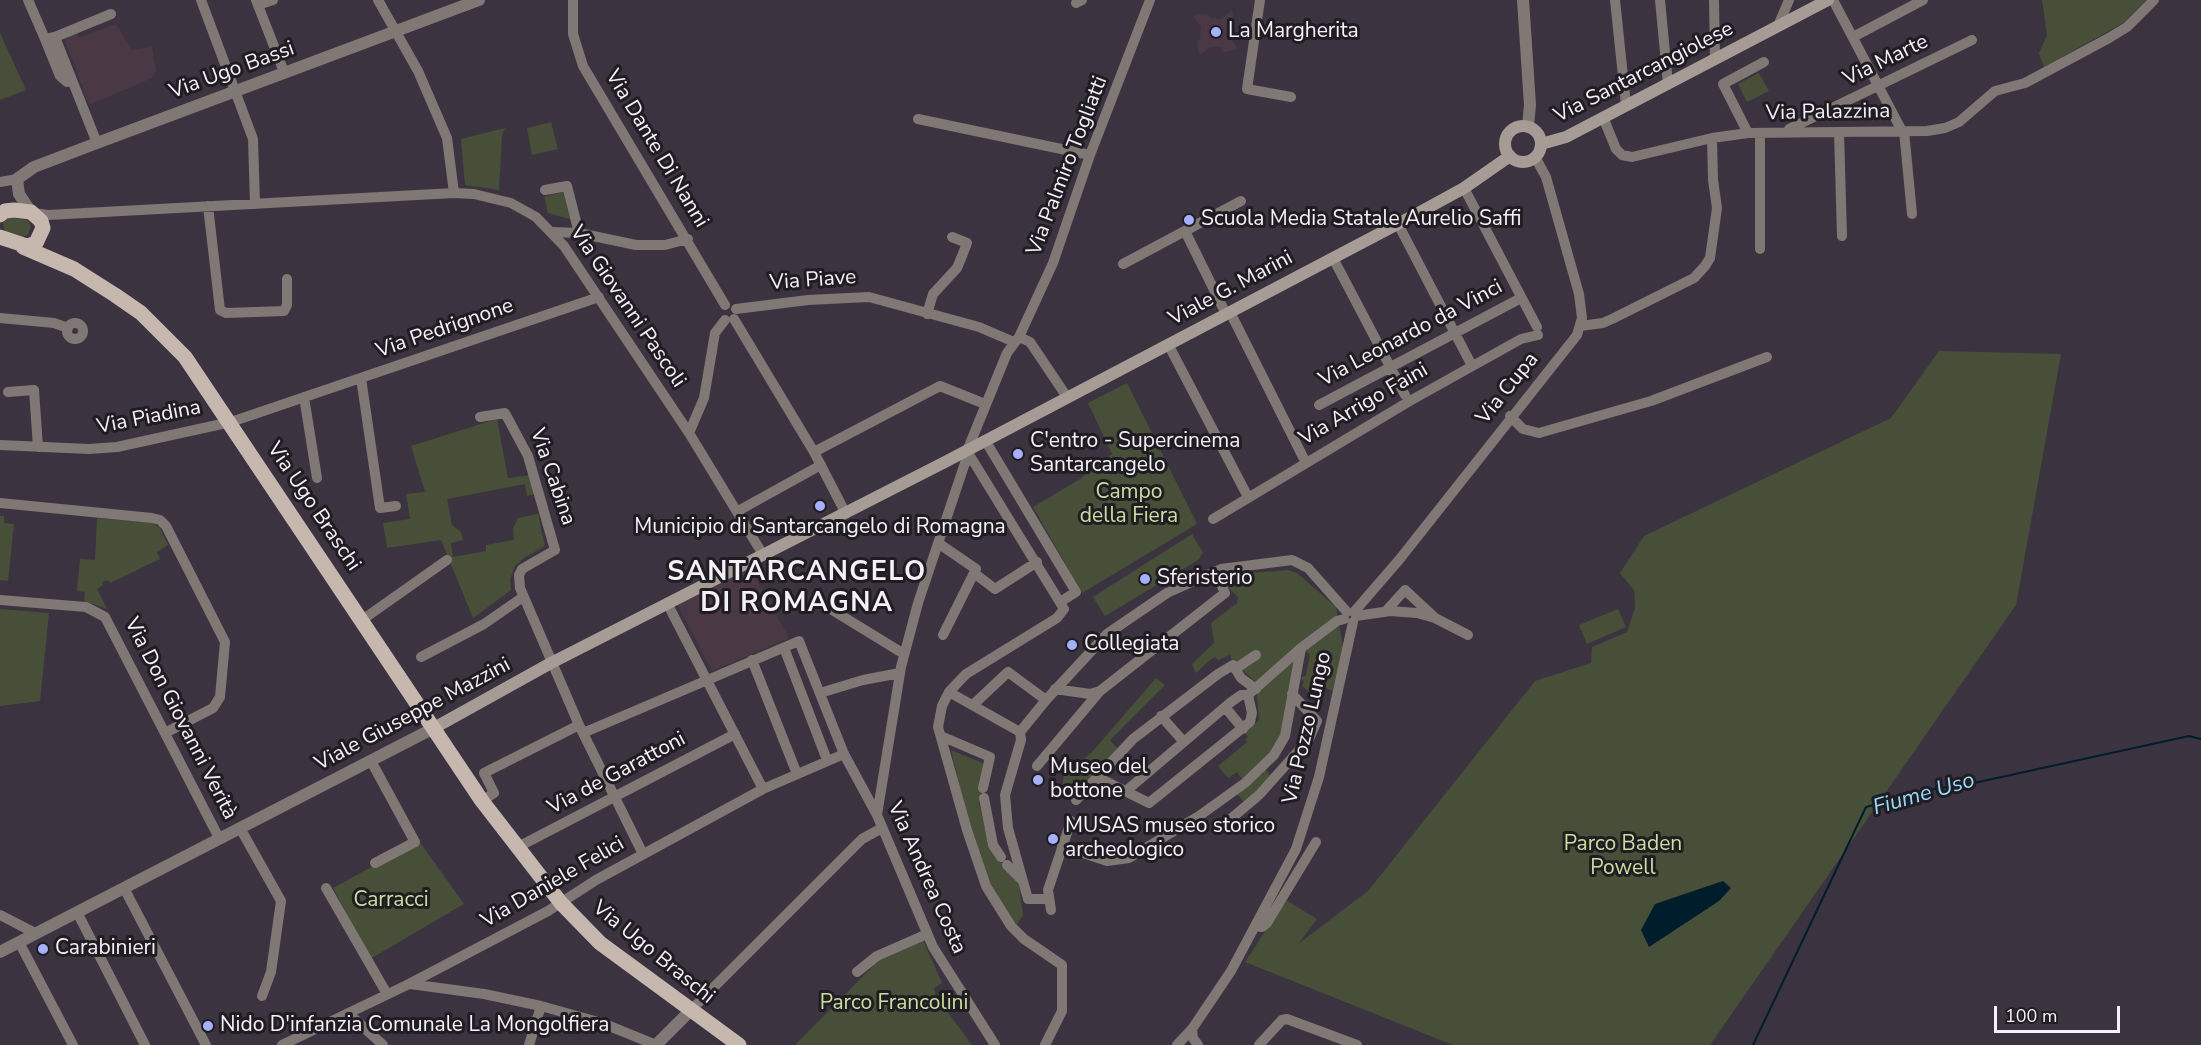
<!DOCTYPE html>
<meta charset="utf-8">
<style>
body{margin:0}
#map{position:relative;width:2201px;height:1045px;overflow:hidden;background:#3c3340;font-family:"Nunito Sans",sans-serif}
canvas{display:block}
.scale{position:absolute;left:1994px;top:1006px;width:126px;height:27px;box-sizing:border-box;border:3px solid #f6f1f9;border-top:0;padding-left:8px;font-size:18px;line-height:21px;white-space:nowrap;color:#f6f1f9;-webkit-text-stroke:4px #201d22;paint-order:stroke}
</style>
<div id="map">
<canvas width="2201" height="1045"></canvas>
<div class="scale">100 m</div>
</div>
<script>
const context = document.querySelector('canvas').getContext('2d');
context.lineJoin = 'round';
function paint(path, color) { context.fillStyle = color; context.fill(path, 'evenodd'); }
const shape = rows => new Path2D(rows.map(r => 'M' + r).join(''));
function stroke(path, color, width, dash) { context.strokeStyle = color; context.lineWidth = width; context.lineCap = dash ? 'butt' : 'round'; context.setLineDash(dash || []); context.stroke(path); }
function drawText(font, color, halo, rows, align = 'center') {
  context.font = font + ' "Nunito Sans",sans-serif'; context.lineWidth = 6; context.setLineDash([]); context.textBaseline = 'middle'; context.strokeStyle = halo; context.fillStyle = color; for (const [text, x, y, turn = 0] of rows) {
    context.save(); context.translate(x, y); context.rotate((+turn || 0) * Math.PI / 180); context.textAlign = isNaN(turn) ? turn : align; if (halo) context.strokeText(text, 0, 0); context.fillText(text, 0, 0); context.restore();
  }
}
const education = shape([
 [1232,10,1235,25,1230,28,1230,38,1238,49,1224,52,1222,47,1211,47,1199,55,1197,41,1200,39,1201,27,1193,16,1207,14,1210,18,1221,19],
 [116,24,132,50,152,47,156,71,152,78,89,105,64,37,77,32,79,38],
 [750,567,789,638,712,671,677,604]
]);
const green = shape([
 [2042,0,2146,0,2123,23,2044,67,2039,53,2047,35],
 [0,33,26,90,0,100],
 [1759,73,1769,91,1747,102,1738,84],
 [551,122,558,149,532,155,527,128],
 [505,128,502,135,499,190,465,185,461,139],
 [563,192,570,219,548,213,544,197],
 [8,217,28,220,31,227,28,235,19,238,5,232,3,223],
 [1939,351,2061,354,2016,605,1710,1045,1453,1045,1245,962,1286,900,1317,919,1298,944,1368,891,1535,681,1591,663,1592,647,1627,632,1635,608,1634,590,1620,573,1644,536,1891,418],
 [1127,383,1197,524,1082,593,1033,507,1080,479,1112,454,1088,403],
 [497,419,508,478,531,475,536,494,527,496,525,484,447,499,452,525,461,532,463,540,451,543,453,557,486,551,486,545,514,540,513,528,518,518,538,514,545,546,524,558,515,566,510,579,511,590,473,618,441,540,387,548,383,523,410,519,406,494,425,492,411,446],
 [0,516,4,516,4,523,14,524,8,581,0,580],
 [97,518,152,523,160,528,168,545,157,552,160,559,110,583,108,580,102,582,103,585,97,589,107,609,84,601,85,592,77,591,80,559,95,560],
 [1192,534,1203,553,1198,560,1105,616,1093,597],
 [1288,570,1297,573,1336,607,1344,653,1332,691,1319,684,1315,697,1302,686,1304,682,1301,678,1306,675,1310,655,1302,648,1285,736,1244,782,1237,772,1228,778,1218,766,1247,742,1245,739,1248,737,1244,732,1250,729,1259,720,1256,682,1233,662,1230,655,1218,660,1215,657,1210,660,1196,673,1192,664,1214,643,1211,623,1237,603,1238,597,1223,583,1226,575],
 [0,609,49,613,40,701,0,706],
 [1618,609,1626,627,1587,644,1579,625],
 [1156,678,1165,685,1110,740,1120,752,1076,800,1069,790,1062,789,1064,775,1092,752],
 [951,750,985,764,979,803,989,846,1019,884,1023,915,1015,928,988,879,972,838],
 [1265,769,1272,777,1246,805,1236,792],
 [419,841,464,904,370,959,333,888],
 [923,940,942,983,934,988,936,996,972,1045,795,1045,879,960]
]);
const water = shape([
 [1723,881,1731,888,1719,901,1649,947,1641,930,1655,904]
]);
const stream = shape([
 [1753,1045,1866,807,1934,789,1974,783,2189,736,2201,739]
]);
const minor = shape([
 [28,0,45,39,55,37,97,143],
 [201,0,253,139,255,204],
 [256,0,284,72],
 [378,0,418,71,447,138,454,193],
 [573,0,573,34,583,66,725,305],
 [1260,0,1247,89,1291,97],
 [1615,0,1626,105],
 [1660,0,1668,84],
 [1714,0,1715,59],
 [1833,0,1902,131],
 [1076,3,1082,0],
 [258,5,273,0],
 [1778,26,1789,0],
 [55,37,111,14],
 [1853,37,1923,0],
 [45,39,60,76,67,82],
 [1603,117,1616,149,1622,155,1632,157,1712,138,1748,133,1927,131,1945,128,1959,122,1995,91,2025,83,2109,38,2127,27,2154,0],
 [918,119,1090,155],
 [1789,129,1972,40],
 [1904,131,1912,214],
 [1839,132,1842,236],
 [1748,133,1723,84,1764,62],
 [0,182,17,179],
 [1464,188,1537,327],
 [545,190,567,186,579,233],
 [208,206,220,310,226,313,284,311,287,305,287,279],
 [33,213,48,215,454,193,474,194,511,203,536,217,564,246,689,433,762,553],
 [1398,224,1470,362],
 [1185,231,1226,314],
 [553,232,579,233,636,245,665,245,688,239],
 [1760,249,1760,133],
 [1333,258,1405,395],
 [1123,264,1241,201],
 [736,309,808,300,869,297,979,327,1014,342],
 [1230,312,1305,461],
 [927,314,933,294,957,268,962,256,967,243,952,237],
 [0,318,54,323,68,328],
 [734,319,814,452,845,512],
 '67 331a8 8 0 1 1 16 0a8 8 0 1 1-16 0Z',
 [1580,326,1603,323,1614,318,1694,278,1705,266,1710,258,1717,208,1713,180,1712,138],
 [1019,337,1030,342,1067,397],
 [1168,344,1248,497],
 [361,378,380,508,396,506],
 [8,392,34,390,38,447],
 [304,397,317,478],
 [1319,405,1521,298],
 [1510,416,1523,429,1539,433,1651,401,1767,357],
 [480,417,505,413,528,456,555,550,522,569,519,575,520,588,579,725,643,854],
 [689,433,704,398,715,333,725,320],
 [985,440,1076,592,1060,602],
 [0,445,89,449,117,447,231,422,599,297],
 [814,452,940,386,985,404],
 [0,503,152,518,160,520,166,526,225,642,220,697,213,708,165,733],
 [738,511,821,465],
 [1213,519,1408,402,1521,339,1538,335],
 [938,543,976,569,943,635],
 [974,573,995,589,1037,562],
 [0,600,86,607,105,617,219,838],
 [667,603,763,789],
 [829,608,904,654],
 [1354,612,1399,560,1577,335,1582,318,1579,294,1546,177,1535,157],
 [1385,612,1405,590,1434,617],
 [1356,616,1390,611,1417,613,1435,618,1468,635],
 [362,620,447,560],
 [786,653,827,760],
 [421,657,484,624,523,597],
 [752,660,797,774],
 [1235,669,1256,655],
 [1055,689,1090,694,1100,691,1225,593,1215,571],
 [949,692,1020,732],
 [820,693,863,680,900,673],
 [974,704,1008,672,1046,700],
 [1225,707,1243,729],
 [1161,716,1183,741],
 [1020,732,1046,700,1107,634,1167,593,1221,569,1292,560,1308,568,1347,612],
 [1020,732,1021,740,1005,795,1008,828,1028,899,1049,899],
 [583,733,799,641,844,754,877,815,933,947,995,1045],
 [941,736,990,757,983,788],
 [371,761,415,842,375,863],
 [1037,766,1100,691],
 [1097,777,1149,803,1250,722,1252,713,1248,695],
 [1126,791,1231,702,1241,695,1248,695,1301,648,1337,621,1344,619],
 [984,798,993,845,1001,857],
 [1076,800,1133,739,1218,674,1233,665,1241,678,1256,689],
 [482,801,494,793,484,773,579,725],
 [877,815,901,667,918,603,965,463,971,459],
 [1221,827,1259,795,1309,739,1317,721,1292,694],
 [240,828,281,901,271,972,262,996],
 [1062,846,1107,861,1129,858,1199,816,1245,783,1274,755,1285,736,1301,648],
 [516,848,735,734],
 [1007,865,1021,879],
 [124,888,206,1045],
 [326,888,387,994],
 [1051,910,1048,890,1071,821],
 [77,912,145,1045],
 [0,915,35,933],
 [1255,926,1262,927,1267,923,1316,842],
 [19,942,73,1045],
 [857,972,877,956,927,934],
 [410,984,484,994,541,1006,602,1023,656,1045],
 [690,1011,862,839,882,828],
 [348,1013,383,1045],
 [1192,1029,1193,1038,1198,1045],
 [282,1045,409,984,548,911,596,880,763,789,844,754],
 [529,1045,541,1006],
 [1045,1045,1062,1011,1062,965,1024,939,1011,926,986,886,967,830,938,727,942,706,949,692,966,674,1057,618,1064,609,967,451,1007,353,1019,337,1053,263,1090,155,1150,0],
 [1177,1045,1192,1029,1231,971,1296,849,1319,777,1353,622],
 [1259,1045,1282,1020,1287,1019,1357,1045]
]);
const tertiary = shape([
 [1523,0,1530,105,1528,126],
 [17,179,34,167,97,143,479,0],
 [17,179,19,194,31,212],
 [0,952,434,728],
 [656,1045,690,1011]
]);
const secondary = shape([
 '1505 144a18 18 0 1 1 36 0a18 18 0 1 1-36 0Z',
 [1541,144,1566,137,1828,0],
 [434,728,551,663,945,462,1411,217,1464,188,1510,156]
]);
const primary = shape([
 [0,215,5,211,14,210,31,212,41,221,43,228,36,243,27,246,0,237],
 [23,247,74,269,115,295,141,313,185,357,482,801,561,903,600,943,739,1045]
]);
const markers = [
 [1216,32,6,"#a6b1fc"],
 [1189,220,6,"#a6b1fc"],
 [1018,454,6,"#a6b1fc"],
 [820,506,6,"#a6b1fc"],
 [1145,579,6,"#a6b1fc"],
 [1072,645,6,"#a6b1fc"],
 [1038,780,6,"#a6b1fc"],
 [1053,839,6,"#a6b1fc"],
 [43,949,6,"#a6b1fc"],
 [208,1026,6,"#a6b1fc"]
];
const poiNames = [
 ["La Margherita",1228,32],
 ["Scuola Media Statale Aurelio Saffi",1201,220],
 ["C'entro - Supercinema",1030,442],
 ["Santarcangelo",1030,466],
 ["Municipio di Santarcangelo di Romagna",820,528,"center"],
 ["Sferisterio",1157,579],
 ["Collegiata",1084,645],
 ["Museo del",1050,768],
 ["bottone",1050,792],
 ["MUSAS museo storico",1065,827],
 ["archeologico",1065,851],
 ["Carabinieri",55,949],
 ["Nido D'infanzia Comunale La Mongolfiera",220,1026]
];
const streetNames = [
 ["Via Marte",1886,61,-26],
 ["Via Ugo Bassi",232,71,-20],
 ["Via Santarcangiolese",1644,73,-27],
 ["Via Palazzina",1828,113,-1],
 ["Via Dante Di Nanni",656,149,59],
 ["Via Palmiro Togliatti",1068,166,-69],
 ["Via Piave",813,281,-4],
 ["Viale G. Marini",1231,289,-28],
 ["Via Giovanni Pascoli",627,307,56],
 ["Via Pedrignone",445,329,-19],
 ["Via Leonardo da Vinci",1411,334,-28],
 ["Via Cupa",1508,389,-51],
 ["Via Arrigo Faini",1364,405,-30],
 ["Via Piadina",149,418,-11],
 ["Via Cabina",552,477,71],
 ["Via Ugo Braschi",313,507,56],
 ["Viale Giuseppe Mazzini",413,715,-28],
 ["Via Don Giovanni Verità",180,719,63],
 ["Via Pozzo Lungo",1308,728,-77],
 ["Via de Garattoni",617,774,-28],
 ["Via Andrea Costa",926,878,66],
 ["Via Daniele Felici",553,883,-30],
 ["Via Ugo Braschi",653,953,39]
];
const parkNames = [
 ["Campo",1129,493],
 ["della Fiera",1129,517],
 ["Parco Baden",1623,845],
 ["Powell",1623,869],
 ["Carracci",391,901],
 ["Parco Francolini",894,1004]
];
const waterNames = [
 ["Fiume Uso",1924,795,-16]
];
const districtNames = [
 ["SANTARCANGELO",797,573],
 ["DI ROMAGNA",797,604]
];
paint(education, '#4a3944');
paint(green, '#474f39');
paint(water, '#001d2b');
stroke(stream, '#001d2b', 2);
stroke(minor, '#7f7874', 10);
stroke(tertiary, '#7f7874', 12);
stroke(secondary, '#a79c95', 12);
stroke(primary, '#c6b7af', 15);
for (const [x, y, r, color] of markers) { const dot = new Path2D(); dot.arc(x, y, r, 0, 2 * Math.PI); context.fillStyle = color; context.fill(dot); stroke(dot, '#201d22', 2); }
drawText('21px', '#f6f1f9', '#201d22', poiNames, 'left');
drawText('21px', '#f6f1f9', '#201d22', streetNames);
drawText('21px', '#c9dfa0', '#201d22', parkNames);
drawText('italic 22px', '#94dafe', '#201d22', waterNames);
context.letterSpacing = '1.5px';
drawText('bold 27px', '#f6f1f9', '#201d22', districtNames);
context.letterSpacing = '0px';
</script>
